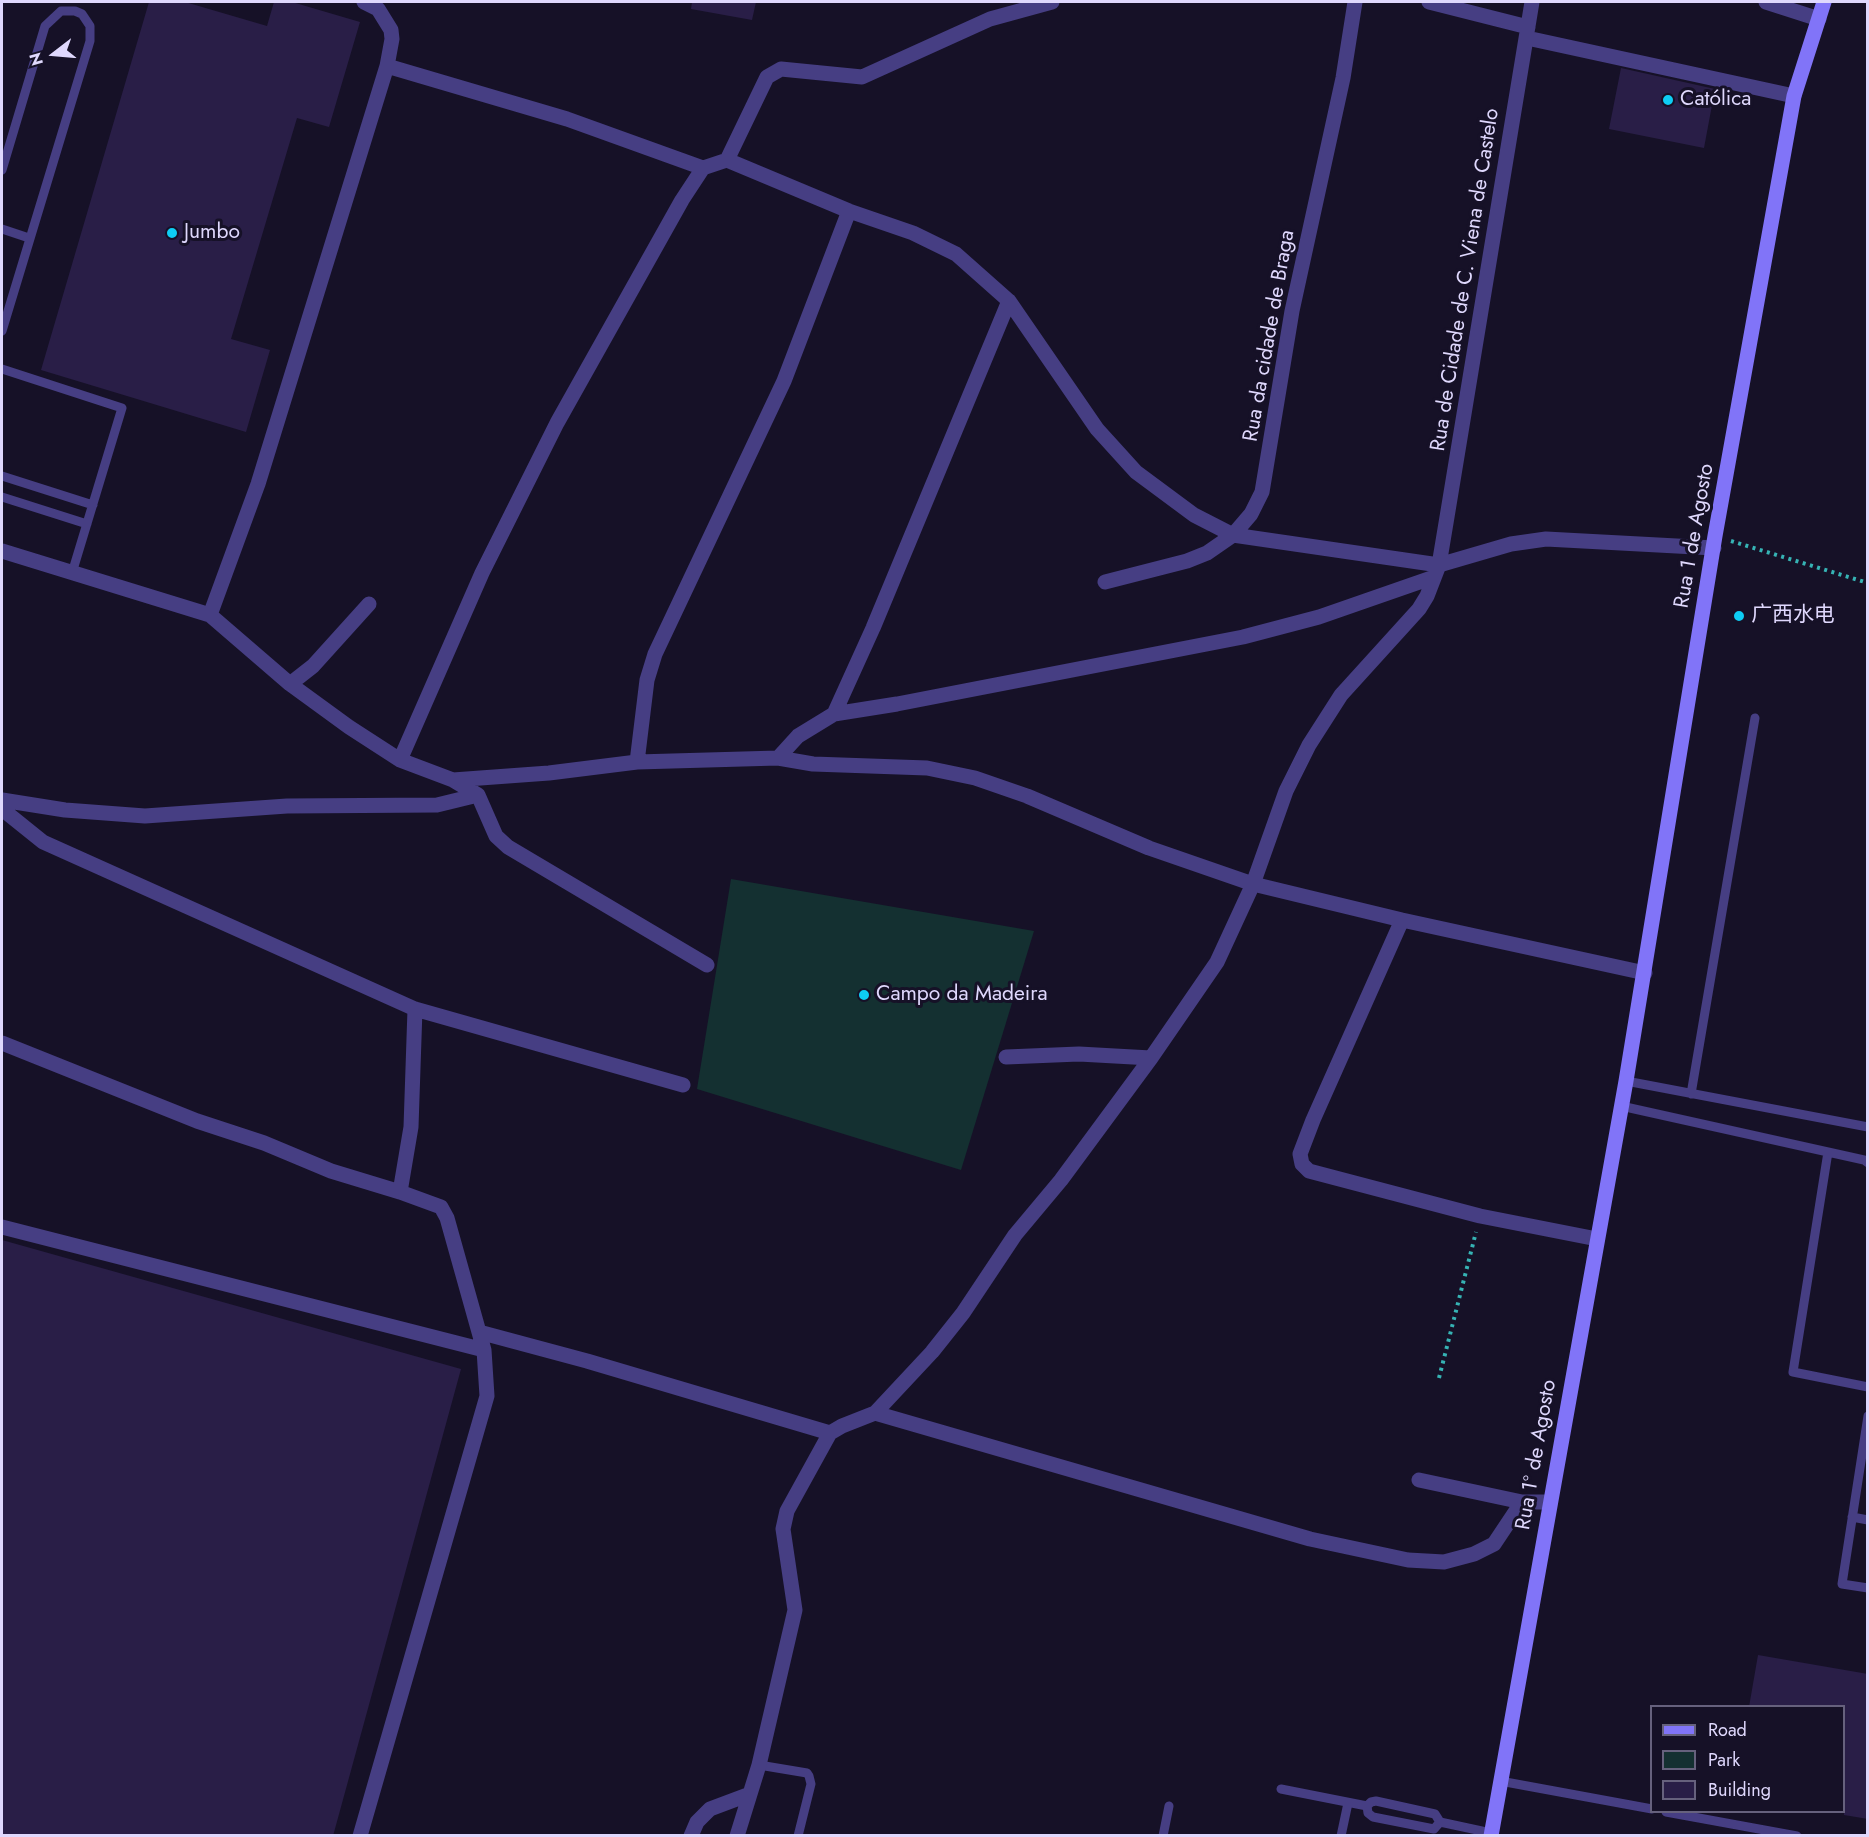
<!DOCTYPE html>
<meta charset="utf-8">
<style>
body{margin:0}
#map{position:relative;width:1869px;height:1837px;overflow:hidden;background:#161127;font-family:Jost,sans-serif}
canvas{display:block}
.frame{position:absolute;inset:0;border:3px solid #dfd8fd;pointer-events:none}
.legend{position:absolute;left:1650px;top:1705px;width:195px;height:108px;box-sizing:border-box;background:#161127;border:2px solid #66617d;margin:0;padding:8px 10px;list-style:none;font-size:18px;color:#dfd8fd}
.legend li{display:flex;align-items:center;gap:12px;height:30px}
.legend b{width:30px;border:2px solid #66617d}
.north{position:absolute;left:24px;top:24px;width:60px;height:60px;-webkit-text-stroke:4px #161127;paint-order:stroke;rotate:254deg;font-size:16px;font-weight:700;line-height:24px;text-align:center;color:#dfd8fd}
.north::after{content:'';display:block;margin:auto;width:21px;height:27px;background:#dfd8fd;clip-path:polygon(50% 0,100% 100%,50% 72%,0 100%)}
</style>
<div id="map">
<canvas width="1869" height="1837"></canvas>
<div class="frame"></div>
<ul class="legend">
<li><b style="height:8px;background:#8174f8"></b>Road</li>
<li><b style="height:16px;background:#143031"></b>Park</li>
<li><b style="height:16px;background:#291e47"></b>Building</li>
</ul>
<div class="north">N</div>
</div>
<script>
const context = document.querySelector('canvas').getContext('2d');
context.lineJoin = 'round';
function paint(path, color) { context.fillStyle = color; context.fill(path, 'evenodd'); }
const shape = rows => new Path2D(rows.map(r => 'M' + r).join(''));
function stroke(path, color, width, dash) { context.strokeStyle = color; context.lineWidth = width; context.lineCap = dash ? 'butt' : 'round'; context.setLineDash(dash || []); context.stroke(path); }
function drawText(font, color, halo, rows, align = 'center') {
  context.font = font + ' Jost,"Noto Sans SC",sans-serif'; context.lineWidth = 6; context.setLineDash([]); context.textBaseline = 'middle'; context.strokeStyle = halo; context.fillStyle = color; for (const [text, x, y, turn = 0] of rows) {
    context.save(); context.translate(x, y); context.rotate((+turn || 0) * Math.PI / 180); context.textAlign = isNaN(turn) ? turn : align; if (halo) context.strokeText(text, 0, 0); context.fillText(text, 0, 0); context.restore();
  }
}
const green = shape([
 [731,879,1034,931,961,1170,697,1089]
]);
const building = shape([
 [149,2,185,2,267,26,274,2,292,2,360,22,329,127,297,118,231,339,270,350,246,432,41,370],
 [692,2,756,2,752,20,691,9],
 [1621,68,1715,89,1704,148,1609,129],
 [2,1240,461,1369,333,1836,2,1836],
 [1758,1655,1868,1674,1868,1819,1844,1815,1844,1707,1749,1707]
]);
const path = shape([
 [1731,541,1868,583],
 [1439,1378,1476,1232]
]);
const lane = shape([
 [2,170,45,26,61,11,75,11,82,14,90,26,90,41,2,331],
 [2,229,29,238],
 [2,369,122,408,72,573],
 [2,476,93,505],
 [2,497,87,524],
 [1626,1081,1868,1127],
 [1691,1094,1755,718],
 [1621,1106,1864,1160,1868,1163],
 [1828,1152,1793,1372,1868,1387],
 [1868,1416,1842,1584,1868,1588],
 [1852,1517,1868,1520],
 [759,1765,807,1773,809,1776,811,1784,798,1836],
 [1500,1781,1652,1809],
 [1281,1789,1367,1806],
 [1367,1806,1368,1813,1373,1817,1434,1829,1440,1822],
 [1367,1806,1371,1802,1376,1801,1435,1814,1440,1822],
 [1666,1812,1797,1836],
 [1440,1822,1491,1833],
 [1163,1836,1169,1806],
 [1341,1836,1348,1803]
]);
const street = shape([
 [1429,2,1528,27],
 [1766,2,1819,19],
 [1527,38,1794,96],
 [387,66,567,119,703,168],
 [727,160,849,211,913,233,956,254,1009,301,1097,429,1136,472,1194,515,1233,535,1439,565,1511,544,1546,539,1714,548],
 [2,551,210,615,290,684,349,727,400,760,453,780,478,795,496,836,508,847,707,965],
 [1105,582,1187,561,1207,553,1233,535,1251,514,1262,492,1292,311,1343,78,1355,2],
 [210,615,258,484,387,66,392,39,391,30,378,9,364,2],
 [290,684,313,666,369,604],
 [834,714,873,628,1009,301],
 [778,758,798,736,834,714,897,704,1243,637,1319,617,1434,577],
 [400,760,482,573,557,423,682,200,703,168,727,160,767,77,781,69,862,77,990,19,1052,2],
 [637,762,647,680,655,654,784,381,849,211],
 [453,780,549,773,637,762,778,758,813,764,927,768,975,778,1027,796,1149,848,1253,884,1402,920,1645,973],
 [2,800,65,810,145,816,287,806,437,805,478,795],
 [2,809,43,842,415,1009,683,1085],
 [1402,920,1313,1120,1300,1154,1302,1164,1309,1171,1480,1216,1597,1239],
 [2,1043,197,1121,264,1143,331,1171,400,1192],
 [1006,1057,1079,1054,1151,1058],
 [2,1227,484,1350],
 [479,1332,587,1361,830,1433],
 [875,1413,932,1352,963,1313,1015,1235,1061,1180,1151,1058,1217,962,1253,884,1286,791,1309,745,1341,695,1419,609,1427,596,1439,565,1447,517,1532,2],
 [1419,1480,1522,1502],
 [360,1836,487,1396,484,1350,447,1218,441,1207,400,1192,411,1127,415,1009],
 [691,1836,697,1822,710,1809,750,1794],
 [737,1836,759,1765,795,1610,783,1529,787,1511,830,1433,842,1426,875,1413,1310,1539,1408,1560,1444,1562,1474,1554,1494,1544,1522,1502,1550,1502]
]);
const secondary = shape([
 [1491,1836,1626,1081,1715,536,1794,96,1824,2]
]);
const markers = [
 [1668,100,6,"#0ecdf4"],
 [172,233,6,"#0ecdf4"],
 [1739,616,6,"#0ecdf4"],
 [864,995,6,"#0ecdf4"]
];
const poiNames = [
 ["Católica",1680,100],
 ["Jumbo",184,233],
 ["广西水电",1751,616],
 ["Campo da Madeira",876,995]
];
const streetNames = [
 ["Rua de Cidade de C. Viena de Castelo",1466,280,-81],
 ["Rua da cidade de Braga",1270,336,-80],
 ["Rua 1 de Agosto",1695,536,-80],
 ["Rua 1º de Agosto",1537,1455,-80]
];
paint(green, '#143031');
paint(building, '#291e47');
stroke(path, '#36b3b4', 4, [3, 4.5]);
stroke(lane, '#463e83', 9);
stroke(street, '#463e83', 15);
stroke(secondary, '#8174f8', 15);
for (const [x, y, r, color] of markers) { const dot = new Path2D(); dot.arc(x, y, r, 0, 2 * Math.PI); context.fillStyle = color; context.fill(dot); stroke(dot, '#161127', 2); }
drawText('21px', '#dfd8fd', '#161127', poiNames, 'left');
drawText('21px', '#dfd8fd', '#161127', streetNames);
</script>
